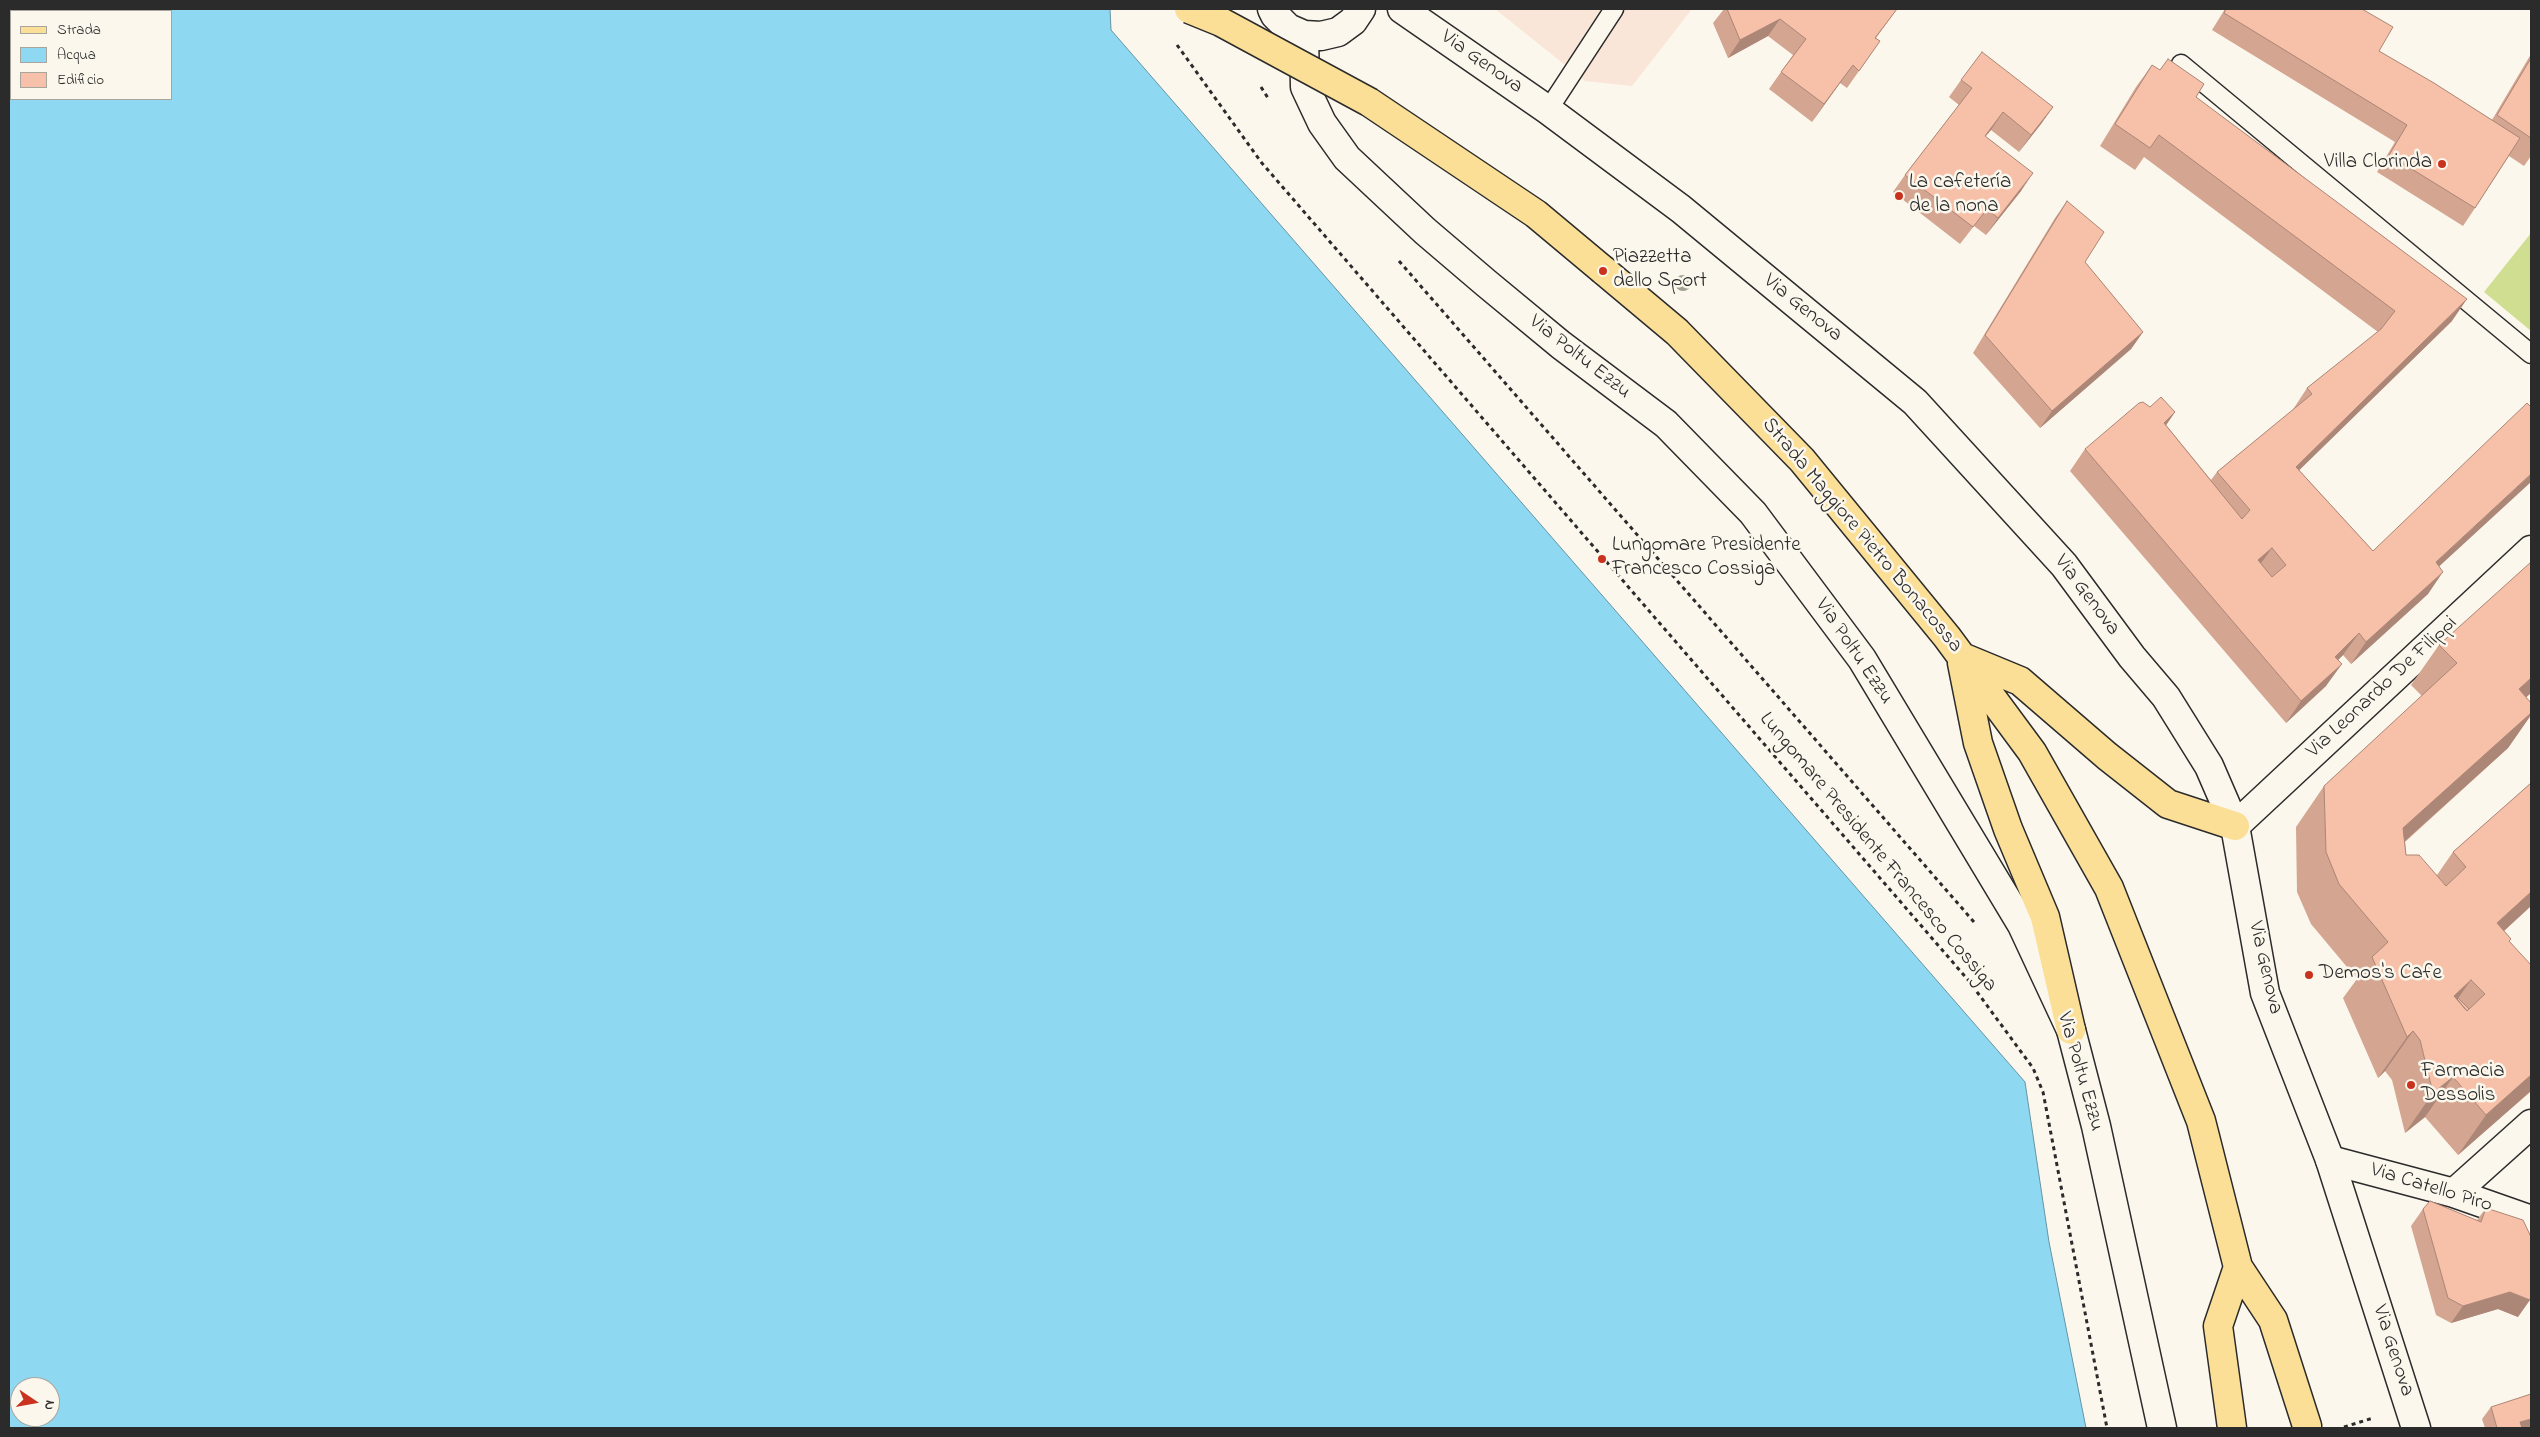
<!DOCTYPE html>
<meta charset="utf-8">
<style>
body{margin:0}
#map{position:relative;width:2540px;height:1437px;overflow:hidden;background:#fbf7ec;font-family:"Indie Flower",sans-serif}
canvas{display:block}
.frame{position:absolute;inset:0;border:10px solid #2b2b2b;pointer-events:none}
.legend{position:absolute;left:10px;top:10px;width:162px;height:90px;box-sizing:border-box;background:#fbf7ec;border:1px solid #a8a59f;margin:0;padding:6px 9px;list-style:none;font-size:15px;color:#2b2b2b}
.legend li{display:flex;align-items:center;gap:10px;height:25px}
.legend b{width:25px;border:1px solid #a8a59f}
.north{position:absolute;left:10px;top:1377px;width:50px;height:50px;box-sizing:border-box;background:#fbf7ec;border:1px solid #a8a59f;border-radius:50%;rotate:102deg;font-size:14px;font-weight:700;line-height:20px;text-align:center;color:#2b2b2b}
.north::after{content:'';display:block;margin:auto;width:18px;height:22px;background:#c8321e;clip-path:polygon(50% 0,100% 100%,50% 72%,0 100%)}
</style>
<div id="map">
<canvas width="2540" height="1437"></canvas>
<div class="frame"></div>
<ul class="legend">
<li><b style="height:6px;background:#fbdf96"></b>Strada</li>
<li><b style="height:14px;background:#8fd8f1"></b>Acqua</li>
<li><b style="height:14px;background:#f6c0a9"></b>Edificio</li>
</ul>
<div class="north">N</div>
</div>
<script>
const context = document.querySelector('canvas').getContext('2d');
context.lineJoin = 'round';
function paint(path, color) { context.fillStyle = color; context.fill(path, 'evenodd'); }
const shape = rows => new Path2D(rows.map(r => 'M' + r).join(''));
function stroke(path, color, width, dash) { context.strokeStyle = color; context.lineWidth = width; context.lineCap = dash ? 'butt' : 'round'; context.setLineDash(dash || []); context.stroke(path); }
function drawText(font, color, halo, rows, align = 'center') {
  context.font = font + ' "Indie Flower",sans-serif'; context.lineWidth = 5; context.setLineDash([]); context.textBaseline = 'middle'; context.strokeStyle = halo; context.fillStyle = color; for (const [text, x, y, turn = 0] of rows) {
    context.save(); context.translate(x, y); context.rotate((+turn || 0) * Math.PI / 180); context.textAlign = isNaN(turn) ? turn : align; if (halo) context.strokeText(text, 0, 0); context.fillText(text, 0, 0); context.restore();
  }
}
const built = shape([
 [1495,9,1692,9,1632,86,1585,81]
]);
const green = shape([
 [2531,233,2531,331,2484,292]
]);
const water = shape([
 [9,9,1110,9,1111,30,2025,1082,2049,1242,2086,1428,9,1428,9,9],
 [11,11,171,11,171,99,11,99,11,11],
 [20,1387,50,1387,50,1417,20,1417,20,1387]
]);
const path = shape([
 [1177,45,1261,162,1969,981,2033,1068,2043,1092,2052,1139,2107,1428],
 [1261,87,1268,98],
 [1399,261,1974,922],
 [2344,1427,2373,1418]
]);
const lane = shape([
 [2181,64,2531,354],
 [1548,110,1614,9]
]);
const street = shape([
 [2235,826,2531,550],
 [2330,1160,2454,1193,2531,1220],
 [2454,1193,2531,1124]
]);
const secondary = shape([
 [1272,9,1275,15,1288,28,1304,35,1321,36,1338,32,1353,21,1361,9],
 [1402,9,1548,110,1681,209,1915,402,2064,565,2132,657,2166,697,2209,766,2235,826,2265,993,2330,1160,2416,1428],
 [1304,35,1305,87,1322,123,1347,158,1425,231,1486,283,1561,345,1666,424,1753,513,1862,659,2022,925,2071,1030,2096,1126,2162,1428]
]);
const primary = shape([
 [1603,270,1677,332,1802,460,1947,637,2032,752,2109,888,2201,1121,2238,1267,2273,1320,2307,1426],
 [1962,657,2020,681,2107,756,2168,804,2235,826],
 [1962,663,1978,743,2008,829,2045,917,2071,1030],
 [2232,1428,2218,1326,2238,1267]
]);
const primaryBridge = shape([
 [1189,9,1221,22,1369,102,1536,214,1603,270]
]);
const trees = [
 [1683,283]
];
const wall = shape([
 [1724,9,1897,9,1876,38,1880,41,1847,88,1840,83,1812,122,1769,89,1793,55,1768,36,1728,58,1713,23],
 [2225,9,2362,9,2379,51,2492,120,2531,54,2531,156,2524,166,2509,156,2475,208,2463,226,2377,172,2395,142,2212,30],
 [2152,65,2196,97,2452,321,2299,470,2373,551,2439,567,2428,594,2351,664,2343,655,2338,660,2326,686,2286,723,2070,471,2085,449,2150,407,2175,412,2166,425,2211,480,2217,472,2292,411,2307,388,2378,332,2144,157,2135,170,2100,146,2136,87],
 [1961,80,2053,107,2041,124,2019,152,1991,130,1985,136,2021,191,1986,235,1974,226,1960,244,1893,192,1905,175,1959,105,1949,97],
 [2067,201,2085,262,2143,332,2131,349,2040,428,1973,353,2055,218],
 [2439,645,2526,697,2531,703,2531,715,2508,748,2405,842,2406,855,2437,875,2453,852,2531,783,2531,906,2504,931,2511,939,2509,941,2531,1091,2458,1155,2425,1117,2405,1133,2392,1080,2385,1071,2378,1078,2343,998,2357,979,2311,924,2297,892,2296,827,2324,786,2422,696,2411,685],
 [2486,1208,2518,1317,2498,1309,2451,1323,2436,1315,2411,1226,2423,1209,2477,1220],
 [2491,1407,2531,1428,2485,1428,2482,1419]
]);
const shadedWall = shape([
 [1780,19,1768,36,1728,58,1740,40],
 [1853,65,1840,83,1812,122,1824,104],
 [2053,107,2041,124,2019,152,2031,135],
 [2003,112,1991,130,1972,153,1985,136],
 [2033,173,2021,191,1986,235,1998,218],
 [2467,299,2452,321,2280,489,2296,467],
 [2143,332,2131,349,2040,428,2052,411],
 [2175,412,2160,434,2164,423],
 [2531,474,2531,482,2420,584,2436,562],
 [2272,548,2256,570,2258,560],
 [2443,572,2428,594,2351,664,2366,642],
 [2359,633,2343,655,2319,679,2335,657],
 [2342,664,2326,686,2286,723,2301,701],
 [2531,678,2531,693,2491,730,2519,689],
 [2531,713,2531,715,2508,748,2375,868,2403,828],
 [2531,892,2531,906,2469,963,2497,923],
 [2471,980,2444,1018,2454,996],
 [2413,1031,2385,1071,2378,1078,2407,1037],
 [2531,1075,2531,1091,2458,1155,2486,1115],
 [2453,1077,2425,1117,2405,1133,2433,1093],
 [2510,1292,2530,1300,2518,1317,2498,1309,2451,1323,2463,1306],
 [2531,1419,2531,1428,2516,1428,2520,1422]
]);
const building = shape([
 [1727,9,1897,9,1875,38,1880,41,1859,71,1853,65,1824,104,1781,72,1806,39,1780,19,1740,40,1727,9],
 [2226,9,2362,9,2393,27,2379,51,2434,83,2520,138,2475,208,2389,155,2407,125,2224,13,2226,9],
 [1982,52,2053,107,2031,135,2003,112,1985,136,2033,173,1998,218,1987,209,1973,227,1905,175,1972,88,1961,80,1982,52],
 [2531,58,2531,138,2497,115,2531,58],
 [2168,59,2204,84,2196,97,2467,299,2296,467,2373,551,2527,403,2531,407,2531,474,2436,562,2443,572,2366,642,2359,633,2335,657,2342,664,2301,701,2085,449,2139,403,2143,402,2150,407,2161,397,2175,412,2164,423,2242,519,2250,510,2217,472,2312,394,2307,388,2381,329,2395,311,2159,135,2150,148,2115,124,2152,65,2160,70,2168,59],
 [2272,548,2286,565,2272,577,2258,560,2272,548],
 [2067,201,2104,232,2085,262,2143,332,2052,411,1985,335,2067,201],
 [2531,562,2531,678,2519,689,2531,703,2531,713,2403,828,2406,855,2419,855,2446,886,2466,867,2453,852,2531,783,2531,892,2497,923,2511,939,2509,941,2531,965,2531,1075,2486,1115,2453,1077,2433,1093,2420,1040,2413,1031,2407,1037,2372,957,2388,942,2339,884,2326,852,2324,786,2457,663,2439,645,2531,562],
 [2471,980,2485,994,2467,1011,2454,996,2471,980],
 [2458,998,2469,1009,2467,1011,2457,999,2458,998],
 [2430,1201,2481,1222,2486,1208,2523,1220,2531,1237,2531,1296,2530,1300,2510,1292,2463,1306,2448,1298,2423,1209,2430,1201],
 [2531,1394,2531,1419,2520,1422,2522,1428,2497,1428,2491,1407,2531,1394]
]);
const markers = [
 [2442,164,5,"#c8321e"],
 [1899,196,5,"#c8321e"],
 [1603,271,5,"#c8321e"],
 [1602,559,5,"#c8321e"],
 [2309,975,5,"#c8321e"],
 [2411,1085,5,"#c8321e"]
];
const streetNames = [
 ["Via Genova",1481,63,35],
 ["Via Genova",1802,309,39],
 ["Via Poltu Ezzu",1579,358,38],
 ["Strada Maggiore Pietro Bonacossa",1861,536,50],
 ["Via Genova",2086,596,53],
 ["Via Poltu Ezzu",1853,652,56],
 ["Via Leonardo De Filippi",2383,688,-43],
 ["Lungomare Presidente Francesco Cossiga",1877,853,50],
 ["Via Genova",2264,968,77],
 ["Via Poltu Ezzu",2079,1072,74],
 ["Via Catello Piro",2431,1189,17],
 ["Via Genova",2392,1351,72]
];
const poiNames = [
 ["Villa Clorinda",2432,164,"right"],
 ["La cafetería",1909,184],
 ["de la nona",1909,208],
 ["Piazzetta",1613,259],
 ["dello Sport",1613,283],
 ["Lungomare Presidente",1612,547],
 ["Francesco Cossiga",1612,571],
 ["Demos's Cafe",2319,975],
 ["Farmacia",2421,1073],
 ["Dessolis",2421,1097]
];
paint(built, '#fae6d8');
paint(green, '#d0de91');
paint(water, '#8fd8f1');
stroke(water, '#6793a2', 1);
stroke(lane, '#2b2b2b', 21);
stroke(street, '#2b2b2b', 31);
stroke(secondary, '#2b2b2b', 31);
stroke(primary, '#2b2b2b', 31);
stroke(path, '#2b2b2b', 3, [4, 4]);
stroke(lane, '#fbf7ec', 18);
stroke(street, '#fbf7ec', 28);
stroke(secondary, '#fbf7ec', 28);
stroke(primary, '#fbdf96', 28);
stroke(primaryBridge, '#2b2b2b', 31, []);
stroke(primaryBridge, '#fbdf96', 28);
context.fillStyle = '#9fa090';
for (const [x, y] of trees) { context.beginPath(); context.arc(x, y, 8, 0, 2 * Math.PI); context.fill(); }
paint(wall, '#d4a591');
paint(shadedWall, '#ac8676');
paint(building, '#f6c0a9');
stroke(building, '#ac8676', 1);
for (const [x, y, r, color] of markers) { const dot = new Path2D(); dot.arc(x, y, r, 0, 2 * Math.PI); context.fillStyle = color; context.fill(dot); stroke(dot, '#fbf7ec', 2); }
drawText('21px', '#2b2b2b', '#fbf7ec', streetNames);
drawText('21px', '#2b2b2b', '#fbf7ec', poiNames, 'left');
</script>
